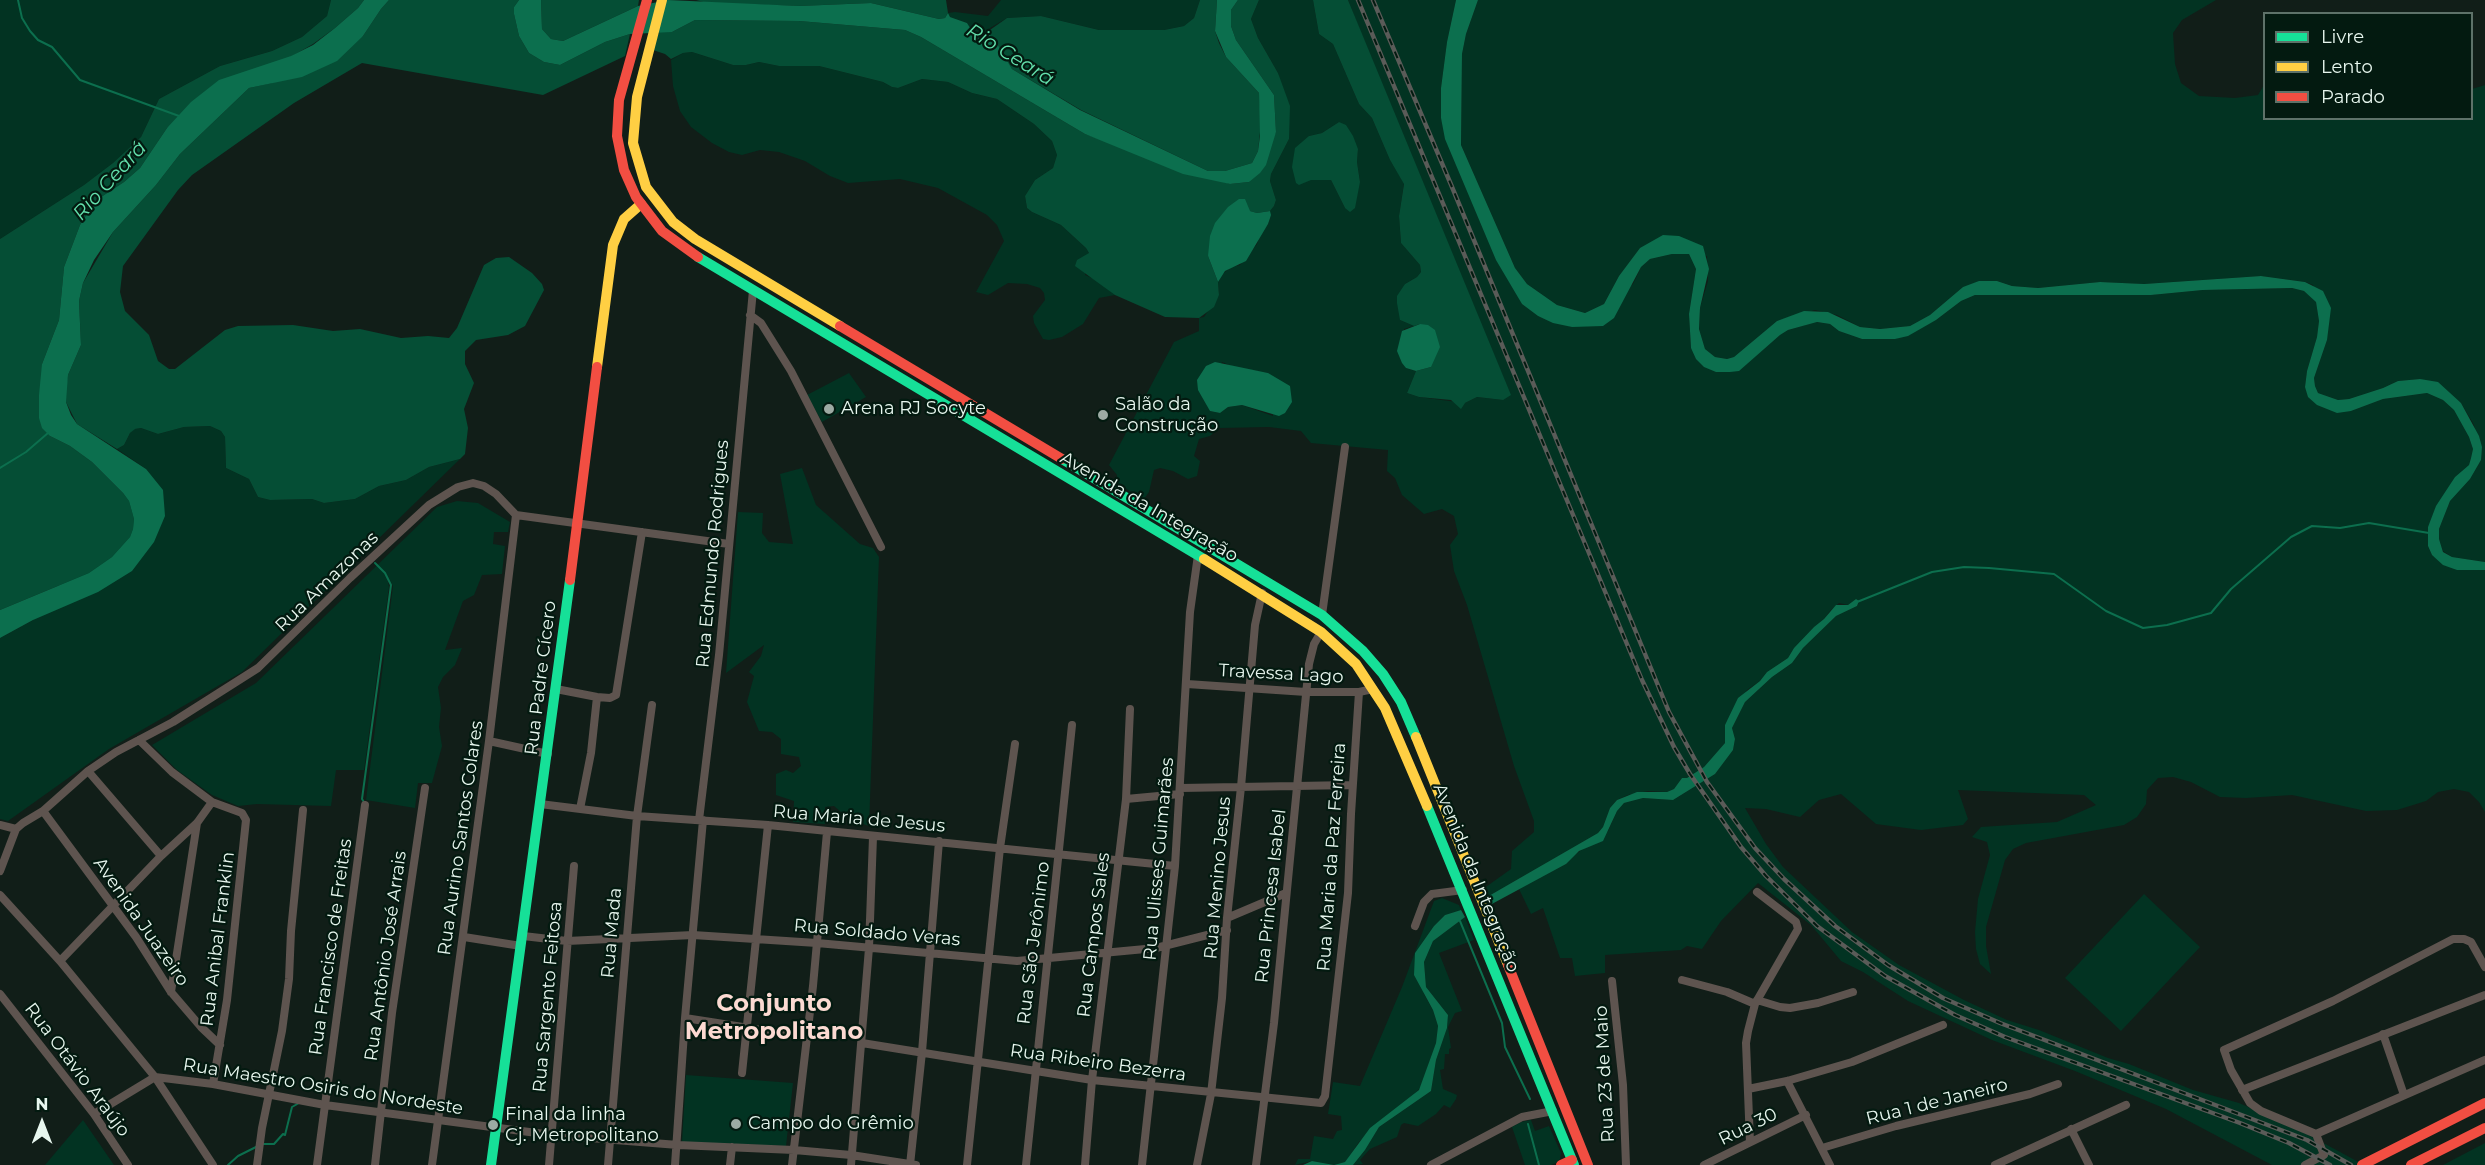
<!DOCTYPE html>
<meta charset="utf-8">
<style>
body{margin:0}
#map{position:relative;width:2485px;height:1165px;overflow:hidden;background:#111e18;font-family:Montserrat,sans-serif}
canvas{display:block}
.legend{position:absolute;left:2263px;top:12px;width:210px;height:108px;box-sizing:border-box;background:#031a10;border:2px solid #5e7269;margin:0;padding:8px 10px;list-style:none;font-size:18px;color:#e7f6ee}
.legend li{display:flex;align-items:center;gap:12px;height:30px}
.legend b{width:30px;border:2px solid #5e7269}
.north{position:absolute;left:12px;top:1093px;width:60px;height:60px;-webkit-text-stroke:4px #031a10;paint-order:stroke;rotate:0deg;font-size:16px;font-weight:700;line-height:24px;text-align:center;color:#e7f6ee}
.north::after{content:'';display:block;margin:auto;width:21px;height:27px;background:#e7f6ee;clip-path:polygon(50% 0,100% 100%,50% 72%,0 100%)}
</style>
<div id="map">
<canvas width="2485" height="1165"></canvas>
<ul class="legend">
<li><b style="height:8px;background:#16e098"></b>Livre</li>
<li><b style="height:8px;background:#ffcf43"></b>Lento</li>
<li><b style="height:8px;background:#f24e42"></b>Parado</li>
</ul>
<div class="north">N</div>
</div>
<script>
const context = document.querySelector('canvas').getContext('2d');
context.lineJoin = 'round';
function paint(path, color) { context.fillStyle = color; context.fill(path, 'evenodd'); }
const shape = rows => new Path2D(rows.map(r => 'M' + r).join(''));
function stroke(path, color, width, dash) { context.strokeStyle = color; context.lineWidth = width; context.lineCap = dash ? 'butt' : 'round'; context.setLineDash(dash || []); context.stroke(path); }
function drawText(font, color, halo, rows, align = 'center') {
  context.font = font + ' Montserrat,sans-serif'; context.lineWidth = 4.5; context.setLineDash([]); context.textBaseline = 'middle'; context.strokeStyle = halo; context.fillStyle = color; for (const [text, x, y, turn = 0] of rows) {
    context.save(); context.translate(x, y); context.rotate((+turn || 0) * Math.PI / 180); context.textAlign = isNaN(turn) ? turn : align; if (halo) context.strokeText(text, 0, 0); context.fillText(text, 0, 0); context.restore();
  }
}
const green = shape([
 [0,0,331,0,327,16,302,37,272,51,220,66,159,99,141,137,113,163,84,185,0,239],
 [1001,0,1200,0,1194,18,1184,26,1164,30,1099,30,1041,16,1007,18,990,28,982,36,973,34,967,23,950,17,948,13,955,12,988,16],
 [1259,0,1313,0,1319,34,1333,44,1359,104,1372,118,1390,160,1404,183,1399,216,1401,243,1420,265,1421,272,1417,277,1405,284,1400,320,1414,326,1404,329,1406,368,1416,371,1407,393,1419,397,1465,403,1477,397,1503,400,1348,0,1456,0,1447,42,1441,88,1441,118,1522,304,1538,316,1572,327,1633,284,1641,267,1650,259,1672,254,1689,254,1696,269,1689,314,1691,348,1739,370,1780,335,1788,330,1816,322,1830,324,1839,331,1862,339,1895,339,1936,320,1961,301,1975,295,2151,295,2203,290,2292,288,2304,291,2312,297,2316,302,2319,321,2317,337,2307,371,2305,387,2351,411,2383,399,2427,393,2443,400,2454,410,2469,437,2473,449,2471,458,2469,465,2455,477,2428,527,2428,546,2432,555,2457,570,2485,570,2485,812,2479,802,2469,792,2454,789,2438,792,2426,801,2397,810,2366,811,2292,795,2246,798,2220,797,2191,782,2173,777,2158,778,2147,790,2146,804,2137,817,2124,825,2026,843,2013,849,2005,860,1986,927,1986,946,1991,974,1980,964,1976,949,1975,932,1978,899,1990,855,1987,842,1972,837,1981,827,2057,822,2096,805,2084,795,1958,790,1968,819,1963,825,1921,830,1876,824,1841,794,1819,800,1800,817,1766,809,1745,808,1766,844,1783,867,1852,932,1899,965,1964,1000,2007,1020,2039,1030,2108,1058,2129,1064,2193,1090,2239,1103,2294,1127,2364,1165,2272,1165,2166,1109,2075,1071,1992,1040,1908,1001,1863,972,1841,961,1811,925,1758,883,1721,921,1702,949,1687,946,1681,950,1605,955,1605,973,1575,976,1572,958,1560,958,1543,908,1531,914,1519,889,1566,864,1573,856,1608,831,1617,811,1624,803,1643,798,1673,800,1715,774,1733,750,1735,739,1732,728,1745,702,1772,677,1792,663,1803,648,1836,616,1857,606,1859,602,1856,599,1848,605,1839,603,1831,610,1824,619,1814,627,1794,648,1788,658,1767,672,1760,681,1747,690,1725,725,1725,743,1704,767,1687,778,1682,778,1674,789,1667,792,1648,791,1628,795,1617,800,1610,808,1603,827,1598,833,1487,897,1483,889,1511,869,1512,851,1534,832,1534,821,1514,766,1467,605,1454,571,1450,545,1458,534,1454,516,1442,509,1424,514,1402,495,1395,478,1387,471,1388,450,1311,443,1301,431,1269,427,1219,428,1210,436,1199,439,1194,456,1200,461,1197,476,1188,479,1173,471,1160,468,1154,470,1149,492,1144,499,1116,483,1117,475,1109,465,1174,342,1199,331,1199,318,1204,317,1219,295,1218,282,1220,276,1231,267,1240,265,1257,244,1260,235,1268,224,1270,211,1274,206,1276,200,1270,181,1271,174,1289,139,1278,73,1258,38,1251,19],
 [1339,122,1358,149,1357,162,1360,182,1345,208,1331,180,1311,180,1309,136,1322,133],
 [1222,362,1234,367,1268,373,1273,416,1242,405,1228,407,1220,413,1210,411,1207,402],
 [1478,0,2216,0,2182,20,2173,33,2175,64,2181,83,2199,96,2235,98,2258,95,2264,85,2264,118,2472,118,2472,89,2485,85,2485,562,2452,557,2443,551,2439,540,2439,529,2450,501,2470,479,2481,460,2474,425,2461,403,2420,379,2398,381,2383,388,2349,399,2338,400,2318,393,2315,386,2314,378,2327,340,2313,285,2305,282,2261,276,2143,284,2100,282,2038,288,2012,286,1997,281,1963,287,1930,315,1910,326,1880,329,1860,327,1837,315,1815,310,1777,321,1734,357,1727,359,1715,357,1705,349,1699,329,1700,308,1708,281,1707,256,1640,248,1619,276,1604,304,1585,313,1557,305,1527,284,1515,268,1461,145,1462,54,1466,34],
 [692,52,733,65,746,65,759,62,779,66,819,66,883,82,892,87,898,88,922,79,948,82,972,93,997,99,1034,124,1052,141,1057,155,1053,168,1035,180,1025,196,1027,208,1032,212,1061,225,1086,248,1089,253,1085,275,1097,280,1115,295,1099,298,1083,324,1062,337,1049,340,1043,339,1034,323,1033,316,1045,300,1044,293,1040,288,1027,284,1008,283,988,295,976,292,1004,241,997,225,987,215,938,188,900,179,848,183,830,176,805,161,779,152,760,150,742,155,729,152,712,143,691,127,680,111,673,86,671,60,683,53],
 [849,373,866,397,822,422,807,395],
 [210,426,221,431,225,437,226,468,249,479,258,497,270,500,312,499,324,503,355,499,379,486,406,480,429,467,460,459,242,672,109,749,8,821,0,819,0,638,33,620,146,469,117,449,124,445,130,433,134,429,141,428,158,434,184,427],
 [802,468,816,505,860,544,873,548,879,557,869,826,863,824,853,825,851,813,841,812,834,806,825,807,825,824,793,822,794,801,776,795,776,774,786,770,793,773,801,766,799,757,781,754,781,739,772,732,759,731,747,702,754,676,749,672,761,656,764,645,726,673,738,512,763,513,762,533,769,542,793,544,780,474],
 [457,501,478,503,510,522,508,532,494,532,493,544,505,546,502,574,482,575,474,595,463,601,445,650,462,648,455,665,443,677,438,687,441,708,439,727,442,746,432,783,418,783,415,808,366,800,393,586,387,576,389,587,364,770,336,770,331,806,257,804,238,806,212,795,177,770,152,745,256,683,437,507],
 [2144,894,2200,947,2121,1031,2065,978],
 [1442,898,1459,905,1461,910,1445,915,1434,926,1415,953,1424,994,1433,1010,1438,1026,1436,1043,1421,1087,1413,1096,1359,1142,1346,1162,1334,1165,1312,1161,1295,1165,1298,1159,1310,1159,1314,1136,1333,1139,1337,1131,1342,1130,1341,1116,1328,1114,1333,1082,1360,1086,1402,987,1434,901],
 [1465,917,1474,940,1439,953,1462,1011,1455,1013,1448,1027,1451,1048,1449,1049,1449,1054,1445,1054,1444,1069,1440,1070,1443,1089,1457,1095,1456,1099,1450,1108,1444,1105,1436,1114,1418,1126,1404,1123,1401,1125,1397,1137,1370,1149,1360,1160,1363,1164,1353,1165,1365,1150,1379,1127,1431,1091,1436,1060,1447,1028,1448,1015,1426,987,1424,962,1433,941],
 [686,1075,793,1083,786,1146,682,1142],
 [83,1120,114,1165,45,1165],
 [1531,1120,1535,1131,1549,1126,1561,1153,1560,1159,1556,1163,1551,1165,1525,1165,1512,1127,1521,1122],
 [2485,1143,2485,1165,2443,1165]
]);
const forest = shape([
 [331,0,364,0,358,8,335,28,313,44,167,128,140,168,124,182,95,201,80,225,64,267,59,320,42,364,50,436,70,446,92,462,123,493,129,501,134,519,133,529,130,537,112,557,89,573,0,610,0,239,84,185,113,163,141,137,159,99,220,66,272,51,302,37,327,16],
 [389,0,519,0,514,7,514,14,519,36,529,53,544,62,560,65,605,42,630,34,625,56,543,95,362,63,294,103,192,175,178,190,123,266,120,292,125,311,149,335,158,361,169,369,175,369,225,330,238,326,293,325,333,331,360,329,401,338,428,336,449,338,457,328,484,265,496,258,509,257,532,273,542,284,544,290,525,326,508,335,476,340,465,351,465,364,474,383,464,409,468,428,465,454,460,459,429,467,406,480,379,486,355,499,324,503,312,499,270,500,258,497,249,479,226,468,225,437,221,431,210,426,184,427,158,434,141,428,135,429,130,433,124,445,117,449,77,424,66,402,66,388,68,375,81,345,79,301,83,283,113,232,156,185,180,154,249,88,272,83,363,36,381,9],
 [541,0,639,0,638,6,563,41,551,39,542,29],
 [696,0,946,0,948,13,945,18,939,19,871,3,799,6,707,3],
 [1200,0,1217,0,1215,31,1219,43,1226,57,1259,93,1261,123,1258,151,1252,163,1225,171,1208,171,1081,110,1012,69,995,40,987,32,1007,18,1041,16,1099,30,1164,30,1184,26,1194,18],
 [1238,0,1259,0,1251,19,1258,38,1278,73,1290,106,1289,139,1271,174,1270,181,1276,200,1274,206,1270,211,1257,213,1250,211,1208,256,1218,282,1219,295,1214,307,1199,318,1165,317,1115,295,1075,266,1077,260,1089,253,1086,248,1061,225,1032,212,1027,208,1025,196,1035,180,1053,168,1057,155,1052,141,1034,124,997,99,972,93,948,82,922,79,898,88,892,87,883,82,819,66,779,66,759,62,746,65,733,65,692,52,683,53,671,59,665,54,653,50,659,32,672,32,695,20,799,21,905,30,921,37,1085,134,1230,184,1249,182,1276,132,1274,95,1236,40,1231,26,1231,10],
 [1313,0,1348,0,1511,395,1503,400,1477,397,1465,403,1461,409,1451,400,1419,397,1407,393,1416,371,1431,367,1420,324,1414,326,1400,320,1397,303,1397,296,1405,284,1417,277,1421,272,1420,265,1401,243,1399,216,1404,184,1390,160,1372,118,1359,104,1333,44,1319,34],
 [1339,122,1346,125,1353,136,1358,149,1357,162,1360,182,1355,208,1350,212,1345,208,1331,180,1311,180,1299,185,1296,183,1292,167,1295,148,1309,136,1322,133]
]);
const water = shape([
 [364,0,389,0,381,9,363,36,337,61,302,77,249,88,180,154,156,185,113,232,94,260,83,283,79,301,81,345,68,375,66,402,71,415,77,424,146,469,163,490,165,516,154,542,132,571,98,592,33,620,0,638,0,610,89,573,112,557,130,537,133,529,134,519,129,501,123,493,92,462,70,446,50,436,42,428,39,418,39,395,42,364,59,320,64,267,80,225,95,201,124,182,140,168,167,128,191,102,219,80,291,56,313,45,335,28,358,8],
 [519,0,541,0,542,29,551,39,563,41,638,6,668,0,799,6,871,3,939,19,945,18,948,13,950,17,967,23,974,34,982,36,987,32,995,40,1012,69,1080,110,1208,171,1225,171,1252,163,1258,151,1260,136,1259,93,1226,57,1215,31,1217,0,1238,0,1231,10,1231,26,1236,40,1274,95,1276,132,1266,165,1260,173,1249,182,1230,184,1183,174,1085,134,921,37,905,30,799,21,695,20,672,32,630,34,605,42,560,65,544,62,529,53,519,36,514,14,514,7],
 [1456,0,1478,0,1466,34,1462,54,1461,145,1515,268,1527,284,1557,305,1585,313,1604,304,1619,276,1640,248,1663,235,1679,236,1703,246,1709,269,1700,308,1699,329,1705,349,1715,357,1727,359,1734,357,1777,321,1804,311,1828,312,1860,327,1880,329,1910,326,1930,315,1963,287,1979,281,1997,281,2012,286,2038,288,2100,282,2144,284,2261,276,2305,282,2323,291,2331,308,2327,340,2314,378,2315,386,2318,393,2338,400,2349,399,2383,388,2398,381,2420,379,2438,382,2461,403,2479,436,2482,447,2481,460,2470,479,2450,501,2439,529,2439,539,2443,552,2452,557,2485,562,2485,570,2457,570,2443,565,2432,555,2428,546,2428,527,2436,506,2455,477,2469,465,2471,458,2473,449,2469,437,2454,410,2443,400,2427,393,2383,399,2351,411,2337,413,2317,405,2308,397,2305,387,2307,371,2317,337,2319,321,2316,302,2304,291,2292,288,2203,290,2151,295,1975,295,1961,301,1936,320,1908,336,1895,339,1862,339,1839,331,1830,324,1817,322,1788,330,1780,335,1739,371,1730,372,1716,372,1704,367,1696,359,1691,348,1689,314,1696,269,1689,254,1672,254,1650,259,1641,267,1614,318,1603,326,1572,327,1553,323,1538,316,1522,304,1496,260,1445,139,1441,118,1441,88,1447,42],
 [1239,199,1245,199,1250,211,1257,213,1270,211,1271,215,1268,224,1246,261,1225,271,1218,282,1208,256,1210,236,1215,223,1228,207],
 [1420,324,1428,325,1435,330,1440,347,1431,367,1416,371,1406,368,1402,363,1397,351,1402,331],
 [1215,362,1268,373,1290,386,1292,402,1285,413,1279,416,1242,405,1228,407,1220,413,1210,411,1198,390,1197,380,1206,366],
 [1856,599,1859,601,1857,606,1836,616,1803,648,1792,663,1772,677,1745,702,1732,728,1735,739,1733,750,1715,774,1673,800,1643,798,1624,803,1617,811,1603,841,1579,851,1566,864,1490,905,1487,897,1598,833,1603,827,1610,808,1617,800,1637,792,1667,792,1674,789,1682,778,1687,778,1704,767,1725,743,1725,725,1738,698,1760,681,1767,672,1788,658,1794,648,1814,627,1824,619,1836,605,1848,605],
 [1461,910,1465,917,1433,941,1424,962,1426,987,1448,1015,1447,1028,1436,1060,1431,1091,1379,1127,1365,1150,1353,1165,1303,1165,1312,1161,1334,1165,1345,1162,1370,1128,1419,1090,1436,1043,1438,1026,1433,1010,1414,975,1415,953,1434,926,1445,915]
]);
const stream = shape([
 [18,0,22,18,30,31,38,40,52,47,80,80,179,116],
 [0,468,26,452,48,433],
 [1857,602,1932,572,1964,567,1989,568,2054,574,2106,611,2143,628,2167,625,2211,613,2231,589,2291,537,2312,526,2340,528,2369,523,2429,533],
 [364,802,362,799,391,585,385,573,375,563],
 [1460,921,1502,1023,1505,1047,1530,1099],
 [1528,1124,1539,1165],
 [263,1144,274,1144,283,1134,285,1135,292,1107,299,1103],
 [228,1165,238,1156,258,1146]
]);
const street = shape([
 [750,315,761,323,791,371,881,547],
 [1322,615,1345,447],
 [1187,684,1306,692,1359,692,1373,689],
 [556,689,597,697,610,698,616,695,642,532],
 [139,740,172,772,212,802,242,813,246,820,227,1000,213,1084],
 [489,741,548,754],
 [88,771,161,856],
 [1181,788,1352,785],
 [1126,799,1180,794],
 [540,804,637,816,768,825,1175,866],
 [580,809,591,753,597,697],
 [43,811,136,937,171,992,201,1027,220,1045],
 [699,820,719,655,753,290],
 [0,825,16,829],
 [0,871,16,829,23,823,43,811,88,771,116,752,173,722,258,668,350,578,429,505,458,487,473,483,484,486,496,494,516,515,729,544],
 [0,895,60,961,155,1077,213,1165],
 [1227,918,1286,893],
 [1415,926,1424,902,1432,894,1463,890],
 [523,936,567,941,693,935,817,943,1017,961,1156,948,1227,930],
 [464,937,521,946],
 [60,961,161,856,197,823,212,802],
 [1682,980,1727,992,1755,1004],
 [1612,981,1623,1085,1626,1165],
 [171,992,197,823],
 [0,994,94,1114,128,1165],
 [1757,1000,1780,1007,1790,1008,1818,1003,1853,992],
 [685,1018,807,1037],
 [2383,1034,2404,1095],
 [862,1043,1092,1080,1321,1103,1325,1096,1348,893,1351,814,1359,692],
 [742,1073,768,825],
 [1787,1081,1830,1165],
 [1748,1089,1787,1081,1852,1062,1943,1025],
 [2242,1090,2485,995],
 [94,1114,155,1077,213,1084,325,1105,552,1135,678,1145,794,1150,851,1155,916,1165],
 [2071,1129,2089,1165],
 [2316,1134,2485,1060],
 [1750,1142,1746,1043,1748,1031,1755,1004,1798,929,1796,922,1757,892],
 [1822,1148,1896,1126,2030,1094,2058,1084],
 [257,1165,262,1128,282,1031,289,979,291,931,303,810],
 [317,1165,365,805],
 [375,1165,392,1013,425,788],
 [432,1165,489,741,516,515],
 [549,1165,574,866],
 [608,1165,637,816,652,705],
 [675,1165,685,1018,703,820],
 [730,1165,732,1147],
 [792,1165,813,986,827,832],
 [851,1165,869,948,873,837],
 [910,1165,922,1052,939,841],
 [967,1165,1000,848,1015,744],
 [1026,1165,1072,725],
 [1085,1165,1092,1080,1126,799,1130,709],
 [1142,1165,1175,866,1190,612,1198,555],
 [1197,1165,1211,1094,1222,998,1227,918,1241,787,1255,625,1262,593],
 [1256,1165,1274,1023,1309,664,1314,644,1321,632],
 [1431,1165,1522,1117,1553,1111],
 [1704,1165,1806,1115],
 [1995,1165,2126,1105],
 [2305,1165,2324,1155,2316,1134,2261,1111,2250,1103,2231,1070,2224,1050,2333,1001,2453,939,2464,939,2471,942,2485,967]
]);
const fast = shape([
 [698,257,1204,559],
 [1062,459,1322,615,1363,651,1383,674,1401,702,1416,737],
 [1427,806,1574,1165],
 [491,1165,570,580]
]);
const slow = shape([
 [662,0,637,97,633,143,646,187,673,222,695,239,840,326],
 [597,367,613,245,624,219,641,204],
 [1204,559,1321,632,1356,664,1385,708,1427,806],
 [1416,737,1508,965]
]);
const jam = shape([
 [647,0,619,100,617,136,624,170,636,197,662,231,698,257],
 [840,326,1062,459],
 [570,580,597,367],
 [1508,965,1588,1165],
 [1561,1165,1572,1160],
 [2362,1165,2485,1103],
 [2411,1165,2485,1128]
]);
const rail = shape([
 [1358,0,1642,680,1674,747,1690,774,1741,847,1766,876,1817,926,1885,976,1955,1015,2005,1037,2240,1123,2289,1143,2330,1165],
 [1373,0,1452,187,1669,712,1707,782,1755,848,1784,879,1835,926,1888,965,1943,998,2000,1023,2307,1140,2351,1165]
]);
const markers = [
 [829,409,6,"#9caaa3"],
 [1103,415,6,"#9caaa3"],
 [736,1124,6,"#9caaa3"],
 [493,1125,6,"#9caaa3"]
];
const poiNames = [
 ["Salão da",1115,405],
 ["Construção",1115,426],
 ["Arena RJ Socyte",841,409],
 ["Final da linha",505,1115],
 ["Cj. Metropolitano",505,1136],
 ["Campo do Grêmio",748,1124]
];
const streetNames = [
 ["Avenida da Integração",1149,507,30],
 ["Rua Edmundo Rodrigues",713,554,-85],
 ["Rua Amazonas",327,582,-44],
 ["Travessa Lago",1281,674,3],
 ["Rua Padre Cícero",541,678,-83],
 ["Rua Maria de Jesus",859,819,5],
 ["Rua Aurino Santos Colares",461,838,-82],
 ["Rua Maria da Paz Ferreira",1332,857,-86],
 ["Rua Ulisses Guimarães",1159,859,-85],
 ["Rua Menino Jesus",1218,878,-85],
 ["Avenida da Integração",1476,878,68],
 ["Rua Princesa Isabel",1271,896,-84],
 ["Avenida Juazeiro",141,922,55],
 ["Rua Mada",612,933,-85],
 ["Rua Soldado Veras",877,933,5],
 ["Rua Campos Sales",1094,935,-83],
 ["Rua Anibal Franklin",218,939,-83],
 ["Rua São Jerônimo",1034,943,-83],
 ["Rua Francisco de Freitas",331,947,-82],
 ["Rua Antônio José Arrais",386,956,-82],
 ["Rua Sargento Feitosa",548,997,-85],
 ["Rua Ribeiro Bezerra",1098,1063,8],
 ["Rua Otávio Araújo",77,1070,53],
 ["Rua 23 de Maio",1605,1074,-93],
 ["Rua Maestro Osiris do Nordeste",323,1087,9],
 ["Rua 1 de Janeiro",1937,1102,-14],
 ["Rua 30",1748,1127,-26]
];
const waterNames = [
 ["Rio Ceará",1010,55,32],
 ["Rio Ceará",110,181,-48]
];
const districtNames = [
 ["Conjunto",774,1004],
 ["Metropolitano",774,1032]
];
paint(green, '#023322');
paint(forest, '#054e35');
paint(water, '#0c6f4e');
stroke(stream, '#0c6f4e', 2);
stroke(street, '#5e544f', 8);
stroke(fast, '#16e098', 10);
stroke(slow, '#ffcf43', 10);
stroke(jam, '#f24e42', 10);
stroke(rail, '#5a5b58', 4.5);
stroke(rail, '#031a10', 2, [7]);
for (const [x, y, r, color] of markers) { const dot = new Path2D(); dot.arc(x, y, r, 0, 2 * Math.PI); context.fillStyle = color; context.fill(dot); stroke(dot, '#031a10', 2); }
drawText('18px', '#e7f6ee', '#031a10', poiNames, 'left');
drawText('18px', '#e7f6ee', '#031a10', streetNames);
drawText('italic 20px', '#63e0ac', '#031a10', waterNames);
drawText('bold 24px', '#fcdad2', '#031a10', districtNames);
</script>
